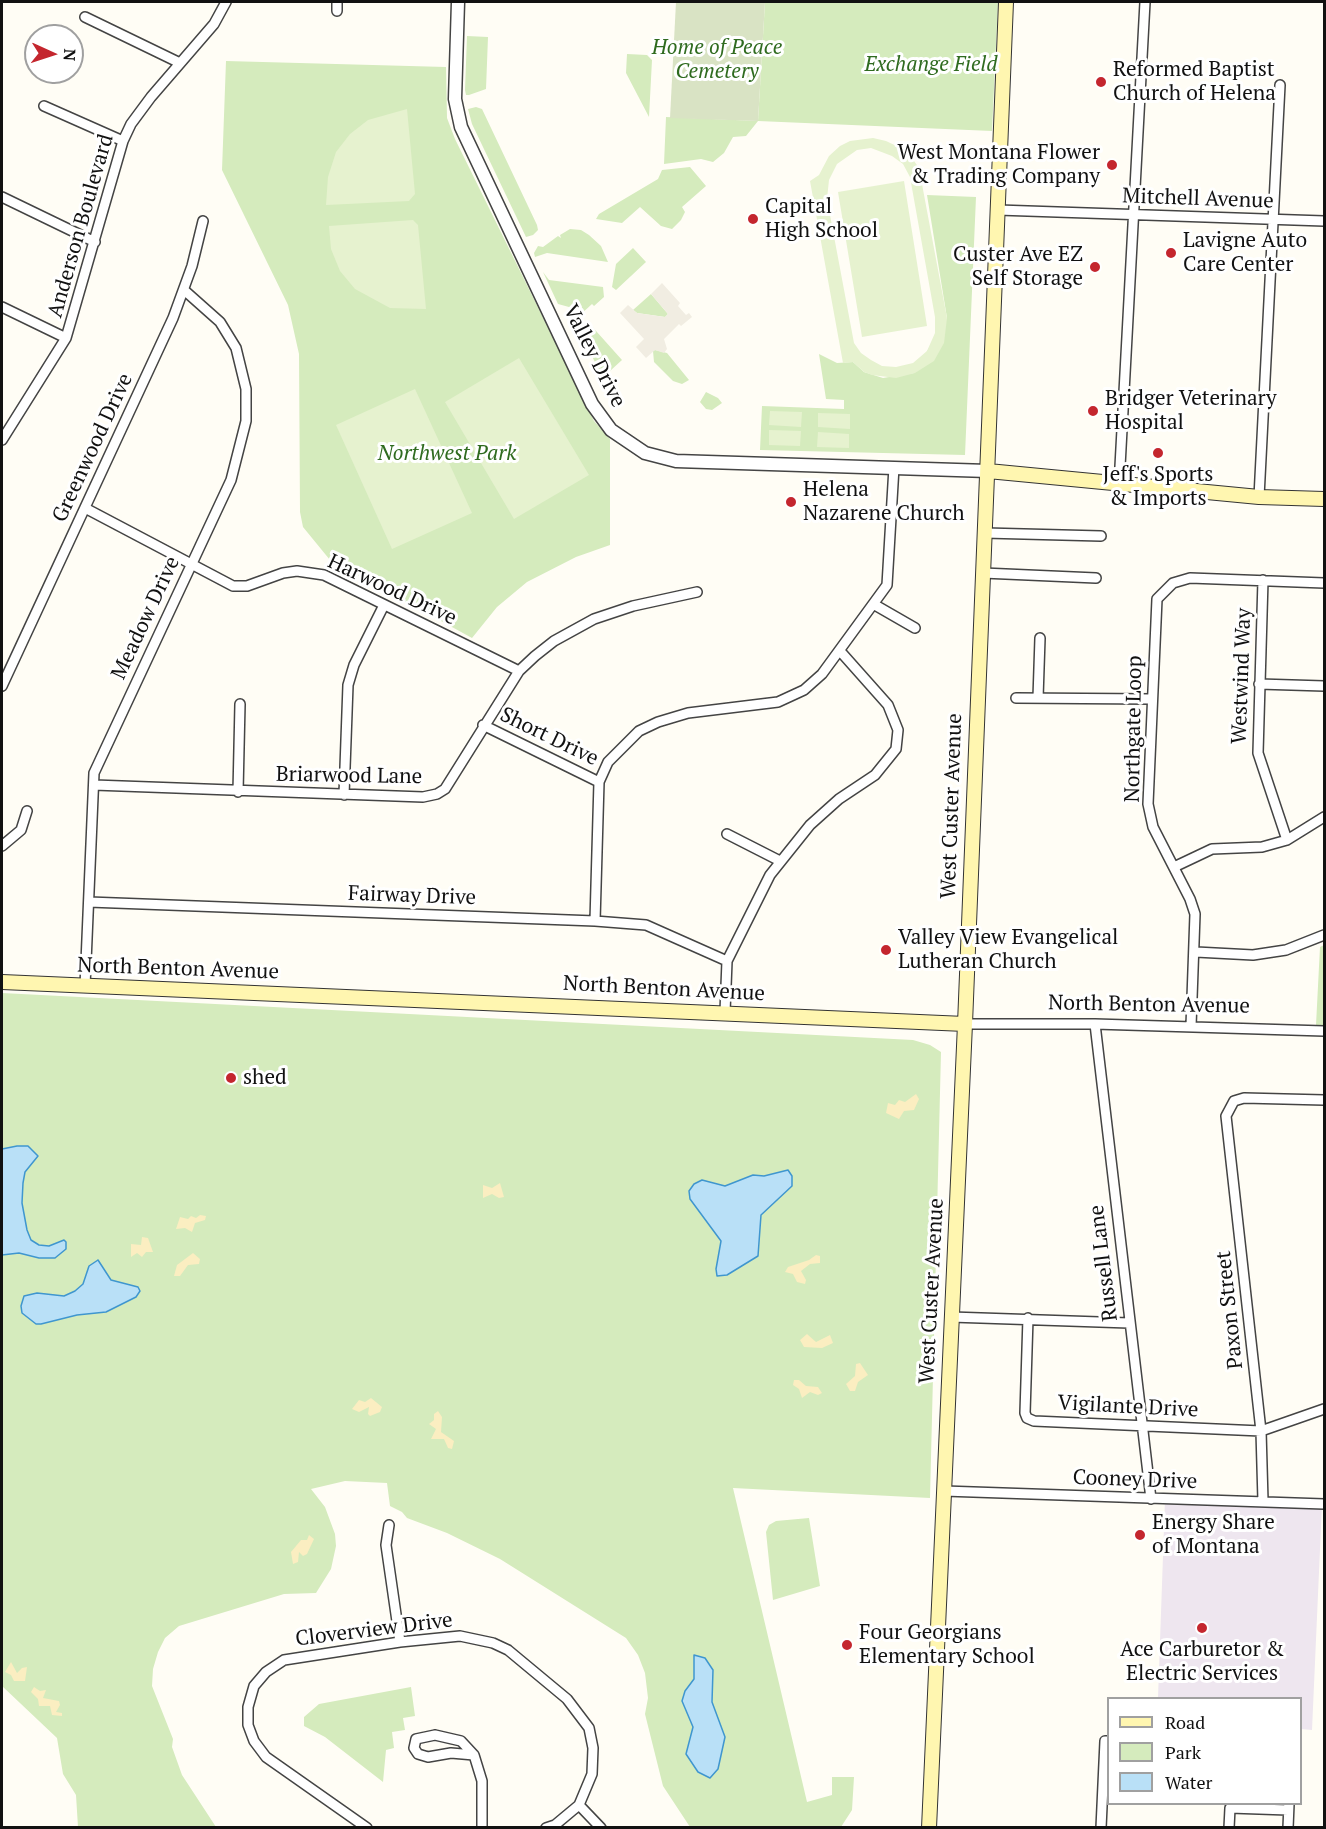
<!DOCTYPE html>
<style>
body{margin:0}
#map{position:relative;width:1326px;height:1829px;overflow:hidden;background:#fffdf5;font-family:"PT Serif",serif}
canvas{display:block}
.frame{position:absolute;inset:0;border:3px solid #111;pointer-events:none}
.legend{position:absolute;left:1107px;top:1697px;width:195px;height:108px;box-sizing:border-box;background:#fff;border:2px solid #a0a0a0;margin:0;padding:8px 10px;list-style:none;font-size:18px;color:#111}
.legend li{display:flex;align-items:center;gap:12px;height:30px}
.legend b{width:30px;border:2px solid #a0a0a0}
.north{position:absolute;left:24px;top:24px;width:60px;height:60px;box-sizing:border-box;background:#fff;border:2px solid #a0a0a0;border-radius:50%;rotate:93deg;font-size:16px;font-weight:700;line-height:24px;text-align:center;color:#111}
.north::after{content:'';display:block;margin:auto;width:21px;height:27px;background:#c4262e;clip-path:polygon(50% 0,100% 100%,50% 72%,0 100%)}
</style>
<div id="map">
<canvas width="1326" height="1829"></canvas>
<div class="frame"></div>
<ul class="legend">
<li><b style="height:8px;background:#fff6b0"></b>Road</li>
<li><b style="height:16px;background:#d5ebbd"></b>Park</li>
<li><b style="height:16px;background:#b9e0f7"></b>Water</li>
</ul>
<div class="north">N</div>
</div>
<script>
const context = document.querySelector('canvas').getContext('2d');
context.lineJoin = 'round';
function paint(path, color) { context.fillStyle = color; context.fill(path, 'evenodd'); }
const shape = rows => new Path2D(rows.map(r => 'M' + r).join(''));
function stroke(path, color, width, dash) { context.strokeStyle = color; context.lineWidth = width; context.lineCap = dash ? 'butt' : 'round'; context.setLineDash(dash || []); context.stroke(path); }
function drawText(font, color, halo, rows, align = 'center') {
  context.font = font + ' "PT Serif",serif'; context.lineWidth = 6; context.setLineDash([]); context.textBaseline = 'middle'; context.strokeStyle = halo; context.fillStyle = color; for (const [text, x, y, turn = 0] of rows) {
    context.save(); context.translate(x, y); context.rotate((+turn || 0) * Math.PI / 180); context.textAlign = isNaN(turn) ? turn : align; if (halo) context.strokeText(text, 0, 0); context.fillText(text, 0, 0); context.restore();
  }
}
const industrial = shape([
 [1165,1499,1322,1504,1312,1730,1301,1729,1300,1698,1158,1698]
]);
const green = shape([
 [765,2,998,2,992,131,758,121,746,136,733,137,724,153,713,162,701,159,664,164,666,117,758,121],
 [467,36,488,37,486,89,469,95,466,95,465,90],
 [627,54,647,55,652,60,649,117,626,73],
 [226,61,446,67,447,118,455,139,594,421,610,439,610,545,576,557,527,582,497,607,472,638,330,560,303,527,300,512,299,354,288,305,222,170],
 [476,107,482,109,537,225,538,230,533,235,526,237,472,124,468,109],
 [690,167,706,186,682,207,685,212,681,220,672,229,661,226,640,207,622,223,596,219,599,214,658,179,662,170],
 [927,195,976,197,965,455,760,450,762,406,844,409,844,400,826,399,819,354,837,363,853,362,864,372,883,378,914,373,947,318],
 [570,229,581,230,589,235,601,246,608,262,547,253,535,257,534,253,538,246,543,247,558,236,561,238,560,235],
 [633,248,646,262,616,290,612,287,616,264],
 [543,272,549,280,603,287,604,297,594,306,592,304,579,316,585,323,588,322,622,360,610,371,599,371,592,356,594,351,589,350,569,307,558,304],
 [651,294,668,314,665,317,637,313,633,310],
 [655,350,667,353,689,380,682,384,673,381,654,362,653,351],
 [706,392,718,398,722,403,712,410,706,409,700,402],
 [1324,945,1324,1025,1316,1025,1320,947],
 [2,993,913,1040,930,1045,941,1052,930,1498,733,1488,807,1802,832,1795,832,1777,854,1777,852,1810,841,1827,690,1827,663,1786,645,1714,648,1698,645,1673,638,1655,626,1638,500,1559,447,1533,407,1518,402,1512,390,1506,387,1483,345,1481,311,1489,325,1507,335,1534,336,1546,331,1569,316,1593,284,1594,179,1626,165,1638,158,1652,153,1669,152,1686,173,1739,172,1747,182,1775,216,1827,78,1827,76,1795,63,1774,57,1738,2,1686],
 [809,1518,820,1586,773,1600,766,1532,769,1525,776,1521],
 [411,1687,415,1716,403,1718,405,1730,392,1732,394,1748,386,1750,383,1782,325,1737,304,1726,304,1717,319,1704]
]);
const sand = shape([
 [916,1094,919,1099,914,1110,904,1111,899,1119,886,1113,888,1103,895,1105,899,1100,905,1102],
 [500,1183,504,1197,499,1198,492,1194,483,1198,483,1185,492,1188],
 [200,1215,206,1216,205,1220,195,1223,192,1232,185,1228,176,1229,180,1217,188,1219,191,1216,196,1218],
 [142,1237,148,1238,153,1252,146,1252,142,1257,137,1253,131,1257,131,1244,141,1245],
 [193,1253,200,1259,199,1264,188,1265,180,1276,174,1276,177,1265],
 [816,1255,820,1256,820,1263,810,1264,801,1271,806,1280,805,1284,797,1282,793,1274,785,1272,788,1267,809,1260],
 [807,1334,816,1342,830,1335,833,1343,822,1348,804,1347,800,1340],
 [860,1363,868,1375,858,1382,855,1391,850,1391,846,1384,855,1376,856,1364],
 [794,1380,799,1380,806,1386,818,1387,822,1393,818,1395,810,1392,802,1398,799,1389,793,1385],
 [371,1398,382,1407,380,1412,370,1416,368,1414,369,1407,359,1412,352,1409,359,1400,365,1402],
 [438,1411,442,1417,441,1432,454,1441,452,1449,448,1448,444,1439,431,1439,436,1429,429,1424,434,1420,434,1414],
 [309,1535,314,1539,307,1554,303,1556,299,1552,298,1562,293,1564,291,1552,301,1540,307,1540],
 [11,1662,17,1673,22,1668,27,1667,25,1681,14,1681,11,1675,5,1672],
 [34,1687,40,1691,46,1690,43,1698,59,1701,60,1705,56,1712,62,1713,62,1716,52,1715,50,1706,39,1706,38,1699,31,1692]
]);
const cemetery = shape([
 [676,2,765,2,758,121,670,118]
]);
const pitch = shape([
 [407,109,415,194,409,201,326,205,328,177,336,152,350,134,368,120],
 [873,138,886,141,907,151,919,168,947,318,944,343,934,361,915,373,896,378,872,375,864,372,853,362,843,363,810,181,819,175,829,156,840,146,850,141],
 [871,148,892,156,903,164,910,177,935,317,935,333,927,351,913,363,896,367,882,366,871,360,861,353,854,343,827,199,829,180,837,164,857,150],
 [904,181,927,326,862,337,838,192],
 [413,220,418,225,426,309,390,308,355,289,340,271,331,249,329,226],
 [519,358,589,475,514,519,445,402],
 [415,389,472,513,392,549,336,425],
 [770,411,802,412,801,427,769,425],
 [818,413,850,414,850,429,818,427],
 [769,430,801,431,800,446,769,445],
 [818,432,849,434,849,448,817,447]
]);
const plaza = shape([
 [662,283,680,303,678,306,686,315,689,313,692,317,681,326,679,324,664,339,667,349,664,353,655,350,646,358,636,347,644,339,620,313,628,305,637,313,665,317,668,314,651,294]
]);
const water = shape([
 [17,1146,28,1146,38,1156,25,1172,23,1183,22,1203,27,1230,31,1240,39,1245,49,1246,64,1240,66,1242,66,1249,55,1258,39,1258,19,1253,2,1255,2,1149,17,1146],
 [788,1170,792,1176,792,1186,761,1215,758,1256,727,1275,717,1276,716,1269,721,1241,690,1199,689,1191,694,1184,702,1180,725,1186,753,1175,764,1176,788,1170],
 [98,1260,111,1280,138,1287,140,1291,136,1297,106,1312,77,1315,41,1324,36,1324,22,1313,21,1306,24,1296,37,1293,64,1296,75,1291,83,1284,89,1266,98,1260],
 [694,1655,705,1658,713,1670,712,1702,725,1737,718,1769,710,1778,698,1772,686,1754,693,1727,682,1701,685,1691,694,1679,694,1655]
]);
const minor = shape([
 [337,11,337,2],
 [85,17,180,63],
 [44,106,123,141],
 [2,197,95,242],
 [998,210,1324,221],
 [2,307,66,338],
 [2,440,66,338,123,141,131,124,151,97,214,24,226,2],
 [1119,485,1145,2],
 [1259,497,1280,85],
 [85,508,233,586,247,586,283,573,297,571,324,575,519,671],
 [985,533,1101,536],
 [983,573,1096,578],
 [1263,580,1258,753,1287,840],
 [875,605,915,628],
 [1259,684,1324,686],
 [2,686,173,318,192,266,203,221],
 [1016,698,1151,699],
 [1038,698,1040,638],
 [483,725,599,782],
 [94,785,423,797,437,794,445,789,519,671,535,656,554,641,594,619,633,606,697,592],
 [238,792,240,704],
 [344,795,348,685,354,665,384,605],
 [727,834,780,861],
 [2,846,21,830,27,811],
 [1174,867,1212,849,1262,847,1287,840,1324,817],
 [89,902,595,921,646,925,727,961],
 [595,921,599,782,608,762,639,731,658,722,688,713,778,702,804,690,822,674,887,585,894,467],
 [1196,952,1253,955,1286,950,1324,935],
 [85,986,94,773,231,480,246,421,246,389,236,348,220,322,184,290],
 [725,1012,727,961,770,875,810,825,839,799,875,775,896,749,898,730,888,705,840,651],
 [965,1024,1095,1024,1324,1031],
 [1095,1024,1151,1499],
 [1191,1026,1195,914,1190,899,1153,827,1148,804,1157,599,1173,583,1190,578,1324,583],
 [951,1317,1129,1323],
 [1028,1318,1025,1413,1027,1418,1034,1421,1261,1431,1324,1409],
 [944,1491,1324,1504],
 [1263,1501,1261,1431,1226,1116,1234,1101,1244,1098,1324,1100],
 [389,1525,386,1545,400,1642],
 [435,1735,461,1741,474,1755,451,1753,428,1757,418,1754,414,1748,416,1739,435,1735],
 [474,1755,482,1781,482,1828],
 [579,1805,601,1828],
 [367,1828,266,1757,254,1741,248,1725,248,1707,254,1686,266,1672,284,1660,400,1642,460,1636,493,1643,508,1650,567,1699,589,1728,593,1748,592,1774,579,1805,555,1825,546,1828],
 [1101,1828,1105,1741,1108,1741],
 [1229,1828,1230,1808,1288,1810],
 [1288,1828,1289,1804]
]);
const tertiary = shape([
 [458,2,455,99,461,127,592,404,611,430,645,453,676,461,988,471]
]);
const secondary = shape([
 [988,471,1259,497,1324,499],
 [2,982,965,1024],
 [929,1828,965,1024,1006,2]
]);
const markers = [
 [1101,82,6,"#c4262e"],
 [1112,165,6,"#c4262e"],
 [753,219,6,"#c4262e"],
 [1171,253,6,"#c4262e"],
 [1095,267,6,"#c4262e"],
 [1093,411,6,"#c4262e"],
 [1158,453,6,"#c4262e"],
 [791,502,6,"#c4262e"],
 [886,950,6,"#c4262e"],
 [231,1078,6,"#c4262e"],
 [1140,1535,6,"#c4262e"],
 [1202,1628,6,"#c4262e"],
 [847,1645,6,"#c4262e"]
];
const parkNames = [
 ["Home of Peace",717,48],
 ["Cemetery",717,72],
 ["Exchange Field",931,65],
 ["Northwest Park",447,454]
];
const poiNames = [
 ["Reformed Baptist",1113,70],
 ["Church of Helena",1113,94],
 ["West Montana Flower",1100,153,"right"],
 ["& Trading Company",1100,177,"right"],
 ["Capital",765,207],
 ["High School",765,231],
 ["Lavigne Auto",1183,241],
 ["Care Center",1183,265],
 ["Custer Ave EZ",1083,255,"right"],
 ["Self Storage",1083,279,"right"],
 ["Bridger Veterinary",1105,399],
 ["Hospital",1105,423],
 ["Jeff's Sports",1158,475,"center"],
 ["& Imports",1158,499,"center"],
 ["Helena",803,490],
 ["Nazarene Church",803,514],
 ["Valley View Evangelical",898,938],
 ["Lutheran Church",898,962],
 ["shed",243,1078],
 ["Energy Share",1152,1523],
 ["of Montana",1152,1547],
 ["Four Georgians",859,1633],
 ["Elementary School",859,1657],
 ["Ace Carburetor &",1202,1650,"center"],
 ["Electric Services",1202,1674,"center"]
];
const streetNames = [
 ["Mitchell Avenue",1198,199,2],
 ["Anderson Boulevard",81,226,-74],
 ["Valley Drive",594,356,63],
 ["Greenwood Drive",93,448,-65],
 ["Harwood Drive",392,590,25],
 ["Meadow Drive",146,618,-65],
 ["Westwind Way",1242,676,-88],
 ["Northgate Loop",1134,729,-89],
 ["Short Drive",549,737,26],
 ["Briarwood Lane",349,776,1],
 ["West Custer Avenue",952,806,-88],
 ["Fairway Drive",412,896,2],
 ["North Benton Avenue",178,969,2],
 ["North Benton Avenue",664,989,3],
 ["North Benton Avenue",1149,1005,1],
 ["Russell Lane",1104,1263,-97],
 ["West Custer Avenue",932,1291,-87],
 ["Paxon Street",1230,1310,-96],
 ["Vigilante Drive",1128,1407,3],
 ["Cooney Drive",1135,1480,2],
 ["Cloverview Drive",374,1630,-7]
];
paint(industrial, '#eee6ef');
paint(green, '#d5ebbd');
paint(sand, '#fbeec1');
paint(cemetery, '#d9e3c4');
paint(pitch, '#e6f2cf');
paint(plaza, '#f1ede2');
paint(water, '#b9e0f7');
stroke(water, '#3f96cf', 1.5);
stroke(minor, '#444', 12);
stroke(tertiary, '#444', 15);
stroke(secondary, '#333', 16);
stroke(minor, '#fff', 9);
stroke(tertiary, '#fff', 12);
stroke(secondary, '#fff6b0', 14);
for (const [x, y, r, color] of markers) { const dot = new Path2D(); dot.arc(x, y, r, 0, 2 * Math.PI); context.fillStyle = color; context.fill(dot); stroke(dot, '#fff', 2); }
drawText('italic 21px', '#2f6b1f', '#fff', parkNames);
drawText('21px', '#111', '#fff', poiNames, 'left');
drawText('21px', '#111', '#fff', streetNames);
</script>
